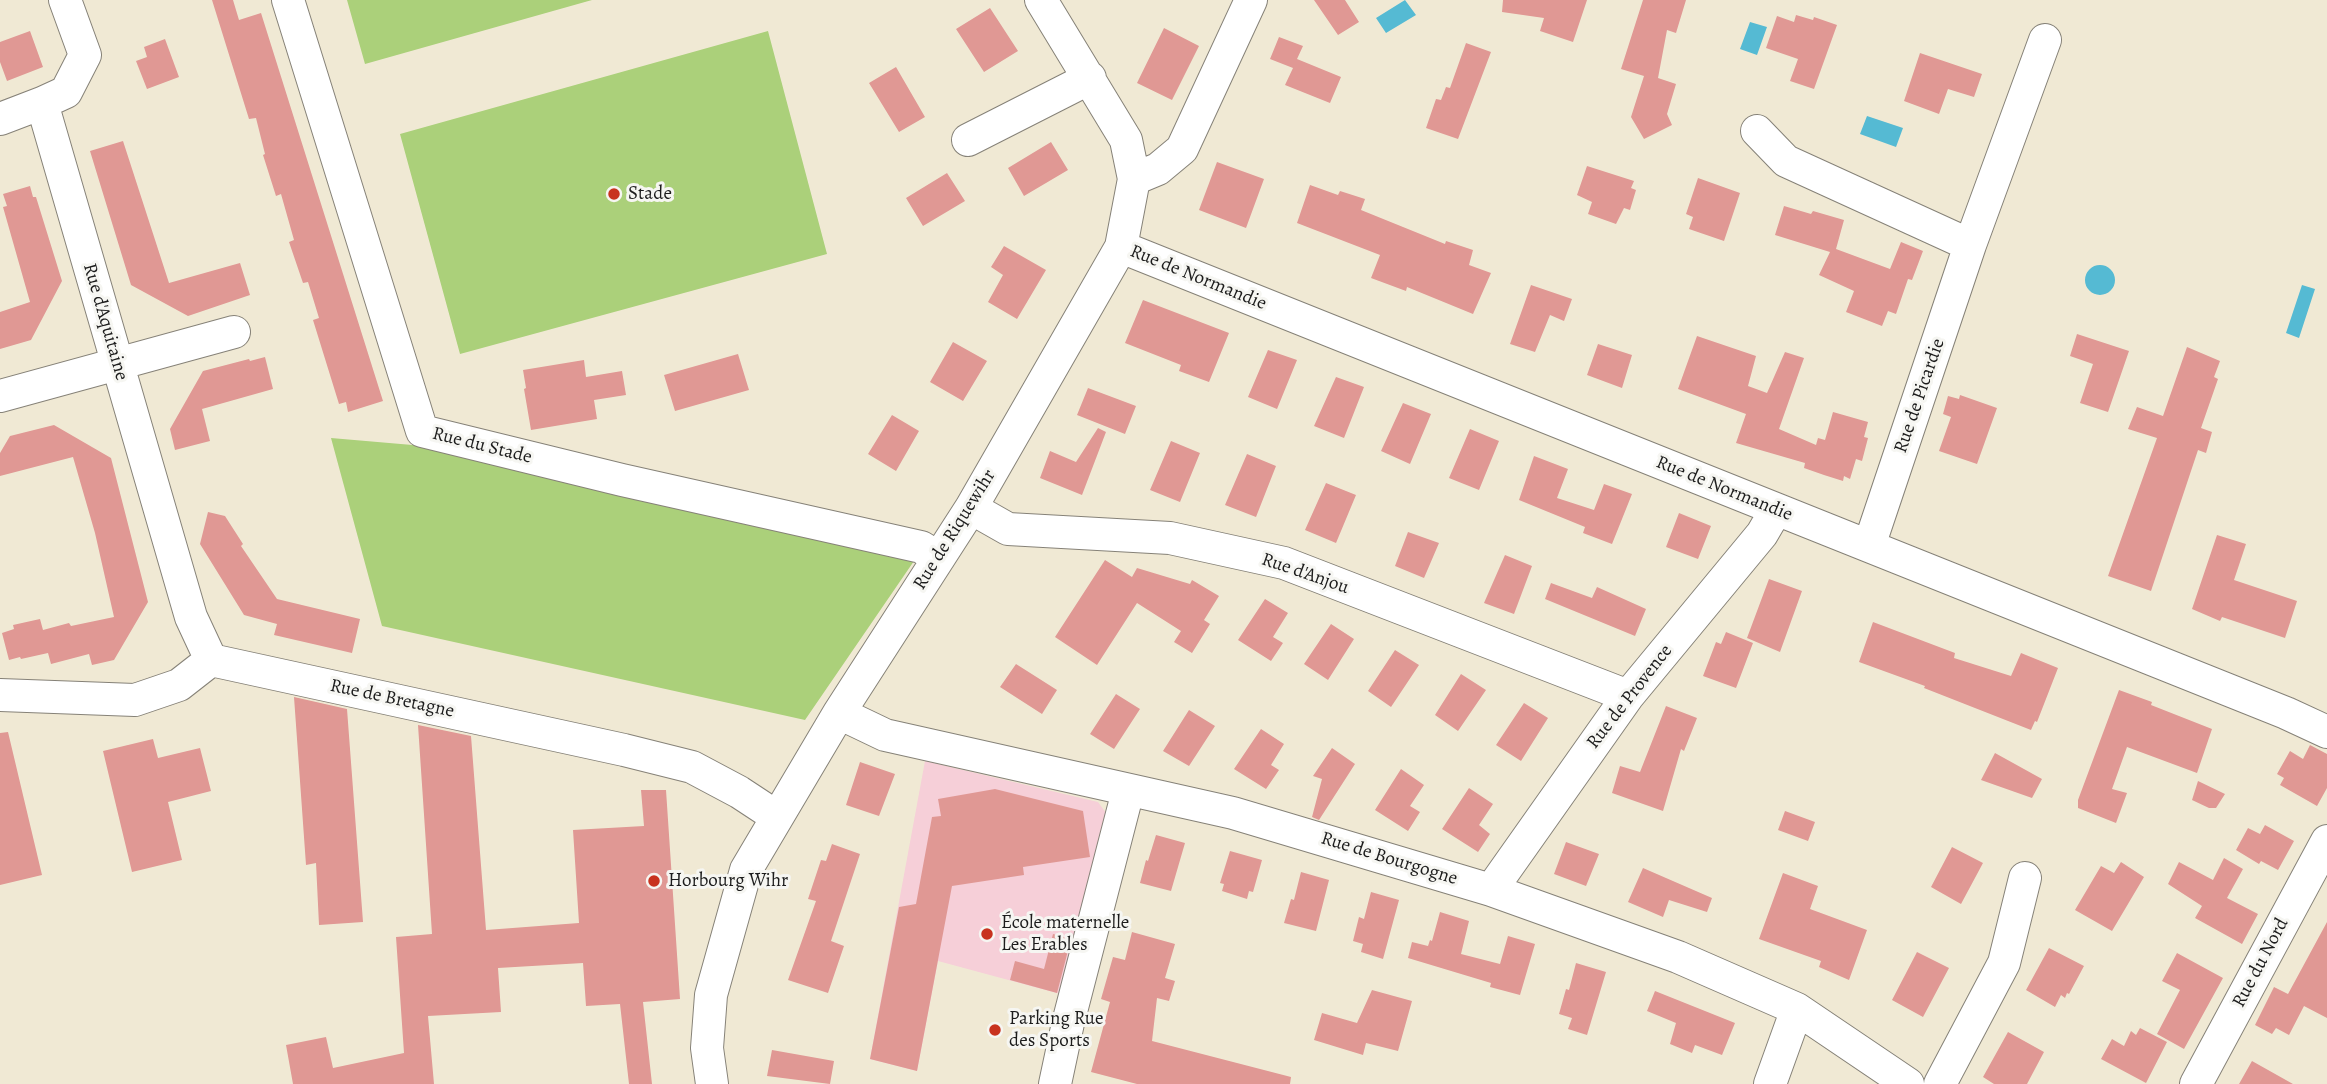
<!DOCTYPE html>
<meta charset="utf-8">
<style>
body{margin:0}
canvas{display:block;background:#f0e9d4}
</style>
<canvas width="2327" height="1084"></canvas>
<script>
const context = document.querySelector('canvas').getContext('2d');
context.lineJoin = 'round';
function paint(path, color) { context.fillStyle = color; context.fill(path, 'evenodd'); }
const shape = rows => new Path2D(rows.map(r => 'M' + r).join(''));
function stroke(path, color, width, dash) { context.strokeStyle = color; context.lineWidth = width; context.lineCap = dash ? 'butt' : 'round'; context.setLineDash(dash || []); context.stroke(path); }
function drawText(font, color, halo, rows, align = 'center') {
  context.font = font + ' Alegreya,serif'; context.lineWidth = 6; context.setLineDash([]); context.textBaseline = 'middle'; context.strokeStyle = halo; context.fillStyle = color; for (const [text, x, y, turn = 0] of rows) {
    context.save(); context.translate(x, y); context.rotate((+turn || 0) * Math.PI / 180); context.textAlign = isNaN(turn) ? turn : align; if (halo) context.strokeText(text, 0, 0); context.fillText(text, 0, 0); context.restore();
  }
}
const built = shape([
 [925,761,1098,802,1106,813,1099,860,1064,995,938,961,917,1071,870,1059]
]);
const green = shape([
 [347,0,592,0,365,64],
 [768,31,827,254,460,354,400,134],
 [331,438,424,446,914,561,805,720,382,626]
]);
const water = shape([
 [1405,0,1416,15,1386,33,1376,18],
 [1750,22,1767,27,1757,55,1740,49],
 [1867,116,1903,128,1896,147,1860,134],
 '2085 280a15 15 0 1 1 30 0a15 15 0 1 1-30 0Z',
 [2302,285,2315,289,2299,338,2286,333]
]);
const building = shape([
 [212,0,233,0,239,20,261,13,383,401,348,412,346,402,339,404,313,320,319,318,308,282,303,283,289,242,294,240,281,194,276,196,263,155,265,154,256,118,249,119],
 [1314,0,1345,0,1359,22,1338,35],
 [1503,0,1587,0,1573,42,1540,31,1544,18,1502,12],
 [1643,0,1686,0,1676,33,1667,30,1658,78,1676,84,1667,114,1672,125,1644,139,1631,117,1644,76,1621,69],
 [990,8,1018,51,984,72,956,29],
 [1796,15,1813,20,1814,17,1837,25,1814,89,1790,81,1798,59,1766,48,1777,16,1794,22],
 [1164,28,1199,46,1172,100,1137,83],
 [30,31,43,67,7,81,0,62,0,42],
 [1279,37,1303,46,1297,59,1341,77,1330,103,1285,85,1293,68,1270,59],
 [165,39,179,77,147,89,136,61,147,57,144,47],
 [1466,43,1491,52,1458,139,1426,128,1436,99,1441,100,1446,87,1450,88],
 [1920,53,1982,74,1974,97,1948,89,1939,114,1904,101],
 [896,67,925,117,899,132,869,83],
 [123,141,169,283,240,263,250,295,188,316,131,285,90,151],
 [1051,142,1068,170,1024,196,1008,168],
 [1217,162,1264,179,1246,228,1199,210],
 [1587,166,1634,181,1631,188,1636,190,1630,210,1624,208,1616,224,1588,214,1592,202,1577,195],
 [947,173,965,201,923,226,906,198],
 [1698,178,1740,193,1724,241,1689,229,1693,217,1686,214],
 [1310,185,1338,195,1340,191,1365,199,1361,210,1445,244,1446,241,1473,250,1469,265,1491,273,1473,314,1407,287,1406,291,1371,278,1380,255,1297,223],
 [30,186,33,197,36,197,62,281,31,340,0,349,0,312,30,302,3,207,7,206,3,194],
 [1784,206,1811,214,1813,211,1844,220,1836,249,1890,269,1901,242,1923,251,1912,280,1908,279,1896,314,1888,311,1882,326,1846,312,1854,291,1819,275,1830,252,1775,235],
 [1004,246,1046,270,1017,319,988,302,1003,275,991,267],
 [1531,285,1572,299,1564,321,1550,315,1535,352,1510,344],
 [1143,300,1229,333,1209,382,1179,371,1181,365,1125,343],
 [2077,334,2129,351,2108,412,2080,403,2093,364,2070,356],
 [1697,336,1756,356,1748,386,1767,393,1785,352,1804,358,1779,429,1816,445,1818,438,1825,440,1833,412,1868,422,1864,437,1868,438,1862,461,1856,459,1850,479,1844,476,1843,481,1824,475,1804,468,1805,463,1736,443,1746,414,1678,389],
 [953,342,987,361,963,401,930,382],
 [1598,344,1632,355,1622,388,1587,375],
 [2187,347,2220,361,2214,377,2218,379,2201,428,2212,432,2206,453,2198,450,2151,591,2108,576,2157,438,2128,429,2137,407,2163,416],
 [1268,350,1297,360,1277,409,1248,397],
 [738,354,749,390,675,411,664,375],
 [265,357,273,389,202,409,210,441,175,450,170,429,203,371,249,359,250,361],
 [584,360,586,377,622,371,626,395,594,400,597,419,531,430,524,389,526,388,523,370],
 [1336,377,1364,387,1344,438,1314,426],
 [1088,388,1136,406,1125,434,1077,415],
 [1960,395,1997,408,1977,464,1939,451,1951,417,1943,414,1948,396,1959,399],
 [1403,403,1431,414,1410,464,1381,451],
 [892,415,919,431,896,471,868,454],
 [54,425,111,458,148,602,114,660,92,665,89,654,51,664,48,653,21,659,20,657,9,660,2,633,14,629,13,625,40,619,43,630,69,623,71,626,114,617,95,533,73,457,0,476,0,453,10,436],
 [1098,428,1106,432,1082,495,1040,478,1050,451,1076,462],
 [1470,429,1499,441,1479,490,1449,478],
 [1171,441,1200,453,1180,502,1150,490],
 [1247,454,1276,466,1256,517,1225,505],
 [1534,456,1568,469,1557,498,1594,510,1604,484,1632,494,1612,544,1583,533,1585,527,1519,500],
 [1326,483,1356,495,1336,543,1305,530],
 [208,512,225,516,243,544,241,546,277,599,360,619,352,653,274,635,277,624,244,615,200,544],
 [1679,513,1711,526,1698,559,1666,547],
 [1408,532,1439,543,1424,578,1395,566],
 [2217,535,2246,544,2234,580,2297,601,2285,638,2222,617,2220,621,2192,609],
 [1505,555,1532,566,1514,614,1484,603],
 [1105,560,1132,577,1137,568,1190,584,1192,580,1219,596,1204,620,1210,624,1192,653,1174,642,1181,631,1137,603,1097,665,1055,637],
 [1769,579,1802,591,1780,652,1747,638],
 [1551,583,1592,598,1597,587,1646,609,1635,636,1545,599],
 [1265,599,1288,613,1273,637,1283,643,1271,661,1238,640],
 [1873,622,1955,653,1954,658,2011,676,2021,653,2058,668,2037,722,2035,721,2031,730,1924,688,1925,686,1859,662],
 [1331,624,1354,639,1328,680,1304,664],
 [1726,632,1753,643,1736,688,1703,676,1716,642,1721,644],
 [1395,650,1419,665,1391,707,1368,691],
 [1016,664,1057,690,1042,714,1000,687],
 [1461,674,1486,690,1458,731,1435,715],
 [2119,690,2152,702,2151,705,2212,729,2197,773,2127,747,2112,789,2127,793,2116,823,2078,808,2078,800],
 [1116,694,1140,709,1114,749,1090,734],
 [294,697,347,709,363,922,319,925,316,863,306,865],
 [1524,703,1548,718,1521,761,1496,745],
 [1666,706,1697,718,1684,751,1681,749,1663,811,1612,793,1620,766,1640,772],
 [1189,710,1215,726,1189,766,1163,751],
 [418,725,471,736,486,930,579,923,573,830,644,826,641,790,666,790,680,999,643,1002,652,1084,629,1084,620,1004,586,1006,583,963,498,968,501,1012,428,1016,434,1084,293,1084,286,1045,326,1037,333,1068,404,1053,396,937,432,934],
 [1261,729,1284,744,1271,765,1279,770,1266,789,1234,769],
 [8,732,42,875,0,885,0,733],
 [153,739,158,758,200,748,211,791,168,802,182,860,132,872,103,751],
 [2310,745,2327,754,2327,788,2317,806,2280,785,2284,778,2277,774,2290,751,2303,759],
 [1332,748,1355,764,1319,820,1312,817,1322,779,1313,776],
 [1995,753,2042,779,2032,798,1981,780],
 [860,762,895,774,879,816,846,805],
 [1401,769,1424,785,1410,806,1420,812,1408,831,1375,810],
 [2198,781,2225,794,2216,808,2209,808,2192,800],
 [1469,788,1493,804,1479,825,1490,834,1478,852,1442,829],
 [995,789,1083,811,1090,857,1023,867,1024,875,952,886,917,1071,870,1059,899,907,916,904,932,817,941,816,938,799],
 [1785,811,1815,822,1808,841,1778,830],
 [2265,825,2294,841,2278,870,2261,861,2259,864,2236,850,2248,828,2260,834],
 [1156,835,1185,843,1171,891,1140,883,1146,860,1148,861],
 [1566,842,1599,854,1586,886,1554,874],
 [832,844,860,854,831,941,844,946,828,993,788,980,816,901,808,899,821,860,826,861],
 [1952,847,1983,863,1961,904,1931,887],
 [1230,851,1262,860,1253,892,1249,891,1247,899,1222,891,1224,884,1220,883],
 [2224,858,2243,869,2227,898,2258,914,2242,944,2195,918,2202,906,2168,884,2179,862,2213,880],
 [2121,862,2144,877,2112,931,2075,910,2101,866,2114,873],
 [1643,868,1712,898,1707,912,1669,900,1663,917,1628,902],
 [1301,872,1329,880,1316,931,1284,923,1291,899,1294,900],
 [1783,873,1818,886,1810,909,1867,930,1849,980,1819,967,1821,961,1759,939],
 [1371,892,1399,900,1383,959,1361,952,1363,944,1353,941,1359,917,1364,919],
 [1440,912,1469,921,1461,954,1500,964,1508,936,1535,944,1520,995,1490,987,1491,983,1408,958,1412,942,1428,946,1430,940,1432,941],
 [2327,922,2327,1018,2304,1006,2289,1035,2276,1028,2272,1034,2255,1025,2274,987,2288,994],
 [1132,932,1175,944,1165,978,1175,981,1169,1001,1157,998,1152,1041,1291,1077,1290,1084,1137,1084,1091,1072,1110,1002,1101,999,1113,957,1125,960],
 [1053,934,1071,939,1057,993,1010,980,1015,961,1044,969],
 [2049,948,2084,966,2069,994,2067,993,2065,998,2061,995,2055,1007,2026,990],
 [1917,952,1949,968,1923,1017,1892,1000],
 [2177,953,2223,978,2184,1049,2157,1034,2180,990,2162,981],
 [1576,963,1606,972,1587,1035,1568,1029,1572,1018,1559,1014,1566,989,1569,990],
 [1372,990,1412,1001,1398,1051,1366,1043,1363,1055,1314,1040,1322,1013,1357,1023],
 [1655,991,1735,1023,1722,1055,1695,1045,1692,1053,1670,1044,1676,1023,1647,1011],
 [2140,1028,2167,1042,2146,1083,2101,1059,2112,1039,2124,1046,2131,1031,2136,1035],
 [2008,1032,2044,1052,2027,1084,1994,1084,1983,1077],
 [772,1050,834,1061,830,1084,767,1076],
 [2252,1061,2293,1084,2239,1084]
]);
const minor = shape([
 [65,0,85,55,66,92,42,103,191,617,211,660],
 [288,0,422,431,622,480,921,547,939,558],
 [1041,0,1126,140,1134,179],
 [0,119,42,103],
 [1757,131,1786,161,1970,245],
 [968,140,1090,78],
 [1121,247,2286,713,2327,732],
 [0,396,234,332],
 [971,508,1008,529,1170,538,1284,563,1628,696],
 [1869,546,1970,245,2045,40],
 [0,695,135,700,179,685,211,660,624,750,692,767,739,792,777,817],
 [839,713,885,735,1233,813,1491,890,1678,957,1797,1009,1908,1084],
 [1491,890,1628,696,1762,534,1776,510],
 [712,1084,707,1048,711,995,746,870,839,713,971,508,1121,247,1134,179,1158,169,1182,149,1251,0],
 [1055,1084,1068,1023,1128,791],
 [1770,1084,1797,1009],
 [1940,1084,2004,963,2025,878],
 [2196,1084,2327,841]
]);
const markers = [
 [614,194,7,"#c8321e"],
 [654,881,7,"#c8321e"],
 [987,934,7,"#c8321e"],
 [995,1030,7,"#c8321e"]
];
const poiNames = [
 ["Stade",628,194],
 ["Horbourg Wihr",668,881],
 ["École maternelle",1001,923],
 ["Les Erables",1001,945],
 ["Parking Rue",1009,1019],
 ["des Sports",1009,1041]
];
const streetNames = [
 ["Rue de Normandie",1198,278,22],
 ["Rue d'Aquitaine",105,322,74],
 ["Rue de Picardie",1920,396,-71],
 ["Rue du Stade",482,446,14],
 ["Rue de Normandie",1724,489,22],
 ["Rue de Riquewihr",955,530,-58],
 ["Rue d'Anjou",1305,574,19],
 ["Rue de Provence",1630,697,-52],
 ["Rue de Bretagne",392,699,12],
 ["Rue de Bourgogne",1389,859,17],
 ["Rue du Nord",2261,963,-62]
];
paint(built, '#f6cfd8');
paint(green, '#abd07a');
paint(water, '#55bad3');
paint(building, '#e09894');
stroke(minor, '#868278', 34);
stroke(minor, '#fff', 32);
for (const [x, y, r, color] of markers) { const dot = new Path2D(); dot.arc(x, y, r, 0, 2 * Math.PI); context.fillStyle = color; context.fill(dot); stroke(dot, '#f6f6f2', 2.5); }
drawText('19px', '#1c1c1c', '#f6f6f2', poiNames, 'left');
drawText('19px', '#1c1c1c', '#f6f6f2', streetNames);
</script>
